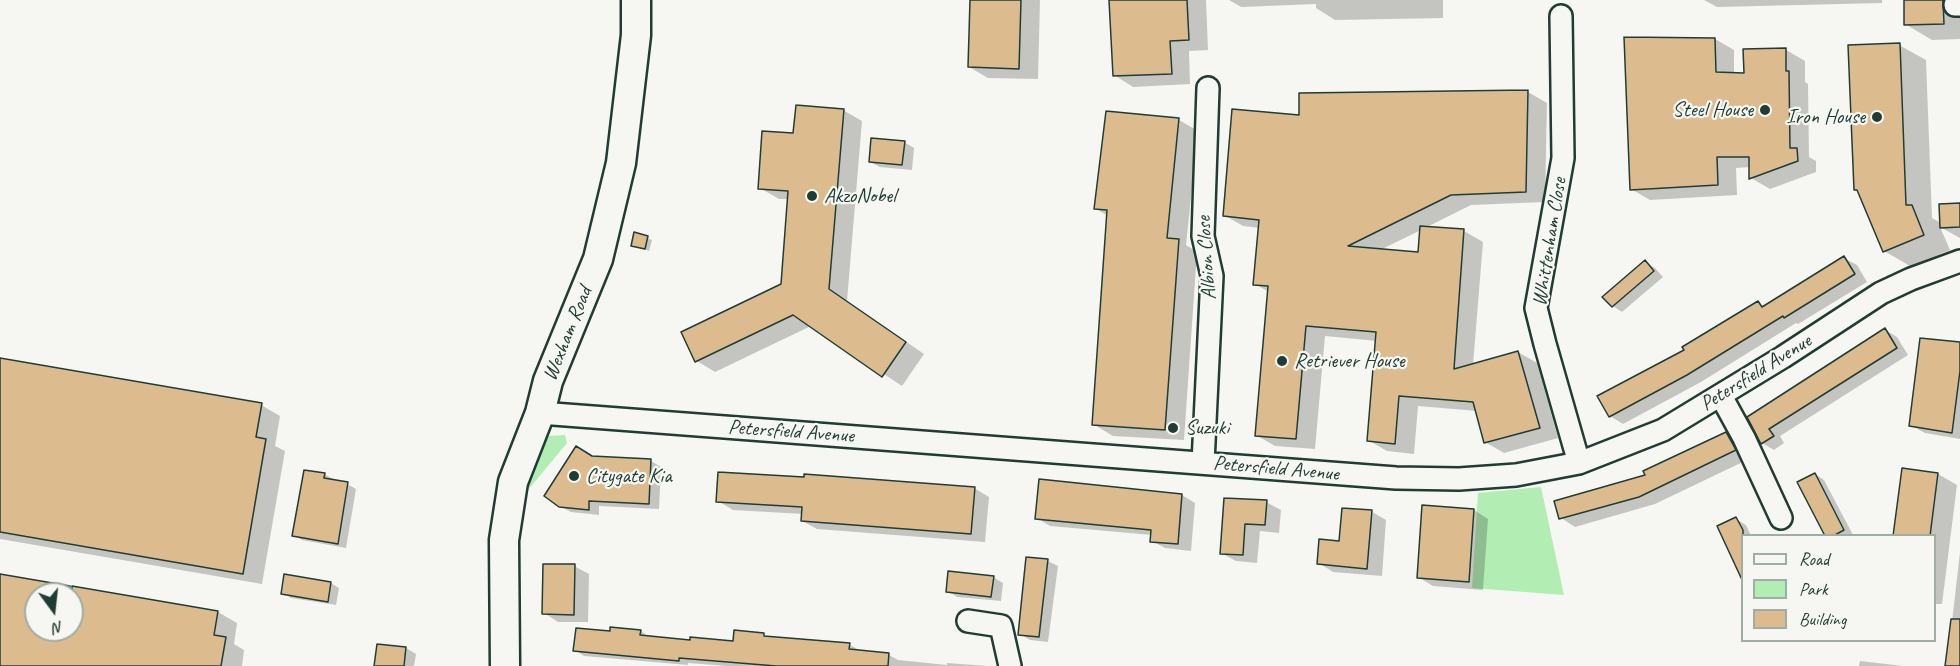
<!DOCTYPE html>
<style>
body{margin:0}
#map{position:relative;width:1960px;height:666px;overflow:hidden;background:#f6f6f2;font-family:Caveat,sans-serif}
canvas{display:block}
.legend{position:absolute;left:1741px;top:534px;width:195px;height:108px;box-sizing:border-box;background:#f6f6f2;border:2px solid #a0aca6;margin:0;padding:8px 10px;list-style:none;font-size:18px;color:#1f3d34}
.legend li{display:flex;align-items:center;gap:12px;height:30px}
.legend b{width:30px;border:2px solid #a0aca6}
.north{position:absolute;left:24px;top:582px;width:60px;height:60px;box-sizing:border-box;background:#f6f6f2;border:2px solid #a0aca6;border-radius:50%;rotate:165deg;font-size:16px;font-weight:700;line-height:24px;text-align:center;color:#1f3d34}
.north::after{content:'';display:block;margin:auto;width:21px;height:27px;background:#1f3d34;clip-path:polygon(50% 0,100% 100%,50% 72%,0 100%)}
</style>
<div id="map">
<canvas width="1960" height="666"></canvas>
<ul class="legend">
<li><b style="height:8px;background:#f6f6f2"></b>Road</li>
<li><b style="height:16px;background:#b2eeb4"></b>Park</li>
<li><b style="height:16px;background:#dcbc8f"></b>Building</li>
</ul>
<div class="north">N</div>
</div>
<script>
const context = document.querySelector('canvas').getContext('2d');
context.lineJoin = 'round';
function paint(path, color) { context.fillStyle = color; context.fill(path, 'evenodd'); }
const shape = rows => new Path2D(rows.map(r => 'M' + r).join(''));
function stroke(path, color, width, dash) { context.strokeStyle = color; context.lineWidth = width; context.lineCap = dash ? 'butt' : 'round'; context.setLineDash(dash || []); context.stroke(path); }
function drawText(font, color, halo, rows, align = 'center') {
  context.font = font + ' Caveat,sans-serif'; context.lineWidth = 4.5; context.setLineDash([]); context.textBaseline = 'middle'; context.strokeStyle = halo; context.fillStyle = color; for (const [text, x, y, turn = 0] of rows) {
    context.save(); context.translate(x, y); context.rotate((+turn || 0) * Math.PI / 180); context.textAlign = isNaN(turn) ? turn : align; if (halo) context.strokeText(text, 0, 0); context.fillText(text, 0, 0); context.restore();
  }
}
const green = shape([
 [565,435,567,443,523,496,533,463,549,436],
 [1541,487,1564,595,1472,588,1478,493]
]);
const shadow = shape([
 [971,0,1040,0,1038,79,988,78,969,67],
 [1111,0,1206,0,1208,50,1189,51,1190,84,1133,87,1114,75],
 [1229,0,1443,0,1443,18,1335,20,1316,8,1316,4,1241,7],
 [1704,0,1882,0,1882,3,1717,7],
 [1905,0,1960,0,1960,39,1932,40,1905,24],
 [1715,39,1734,50,1734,74,1745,74,1786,50,1805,61,1805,82,1808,84,1809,157,1816,161,1816,172,1770,189,1751,178,1751,167,1736,168,1737,195,1650,200,1631,189],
 [1899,45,1926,60,1932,218,1941,223,1960,205,1960,238,1940,227,1950,250,1910,266,1884,251],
 [1528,92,1547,103,1545,202,1471,205,1425,228,1464,231,1483,242,1473,365,1518,352,1537,363,1558,438,1504,453,1485,442,1477,411,1418,406,1414,454,1387,451,1368,440,1377,341,1325,336,1315,449,1275,446,1256,435,1269,292,1255,284,1260,228,1243,226,1224,215,1300,116,1301,94],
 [1421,230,1420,253,1380,250],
 [843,110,862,121,847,301,924,354,902,386,811,326,715,372,697,361,683,333,782,285,789,199,779,199,760,188,795,134],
 [1179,120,1198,131,1186,245,1197,252,1184,440,1113,436,1093,424,1108,216,1095,208],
 [904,142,914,148,912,170,880,167,870,162],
 [635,234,652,240,649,251,632,245],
 [1844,258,1857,265,1867,282,1798,324,1796,323,1701,382,1623,424,1610,416,1686,350,1758,303,1765,307],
 [1645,262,1655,268,1663,277,1622,312,1613,306],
 [1885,330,1897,337,1908,355,1780,436,1784,443,1774,450,1762,443,1749,417],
 [1960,344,1960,439,1925,433,1910,425],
 [0,360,261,405,280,416,275,446,285,451,262,584,0,539],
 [1726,434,1741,442,1749,459,1655,504,1575,527,1561,518,1647,476],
 [593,458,651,461,661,467,659,509,599,506,599,515,571,512,560,506],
 [324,474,333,479,333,481,347,484,356,489,346,548,302,540,294,535],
 [1815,474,1824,480,1853,535,1827,536],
 [1938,474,1957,485,1942,604,1934,604,1934,536,1895,536],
 [974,488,989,497,985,542,817,529,802,521,803,514,733,510,718,501],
 [1182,495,1195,503,1191,551,1165,548,1152,541,1152,535,1050,526,1037,518],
 [1225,499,1266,502,1281,510,1279,533,1260,531,1257,563,1236,561,1221,553],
 [1474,510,1488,519,1483,590,1433,586,1418,577],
 [1372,512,1386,520,1382,576,1333,572,1319,563],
 [1736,519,1746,525,1751,536,1742,536],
 [1960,552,1960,654,1949,648],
 [1028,558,1048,561,1058,566,1048,642,1030,640,1020,634],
 [574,566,589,574,588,622,558,622,544,613],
 [0,576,218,612,237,623,234,644,244,650,242,666,0,666],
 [36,594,72,594,72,630,36,630],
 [993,577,1003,583,1001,601,957,597,948,591],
 [331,583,339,588,336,605,291,598,283,593],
 [641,631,650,638,735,643,764,635,769,638,850,645,859,650,889,655,898,660,947,665,947,663,988,666,727,666,688,663,688,665,584,656,575,650,611,632],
 [378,645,406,648,416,654,414,666,376,666],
 [1860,661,1903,666,1859,666]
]);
const building = shape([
 [970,0,1021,0,1019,69,968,67,970,0],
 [1109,0,1187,0,1189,40,1170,41,1172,74,1113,76,1109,0],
 [1904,0,1943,0,1944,24,1904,25,1904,0],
 [1624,37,1715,38,1716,72,1744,73,1743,49,1786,48,1786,71,1789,71,1790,148,1797,148,1798,161,1749,179,1749,157,1717,157,1718,185,1630,190,1624,37],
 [1900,43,1906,205,1912,205,1924,235,1883,252,1857,190,1854,190,1848,45,1900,43],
 [1528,90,1526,192,1451,195,1348,246,1418,252,1420,226,1464,229,1454,369,1518,351,1540,428,1484,443,1473,402,1399,396,1395,444,1367,441,1376,332,1306,326,1296,439,1255,436,1268,286,1253,285,1259,220,1223,216,1232,109,1299,115,1299,93,1528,90],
 [796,105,844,109,829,289,906,342,882,377,793,315,695,362,681,332,781,284,788,191,758,189,762,131,793,133,796,105],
 [1106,111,1179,118,1167,238,1179,239,1165,430,1092,425,1107,210,1094,209,1106,111],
 [871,138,905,141,902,165,869,162,871,138],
 [1960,203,1960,227,1940,228,1939,204,1960,203],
 [634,232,648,236,645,249,631,246,634,232],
 [1844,256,1855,274,1784,318,1783,316,1687,375,1609,417,1597,396,1684,350,1682,347,1758,301,1762,307,1844,256],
 [1645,260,1654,271,1612,307,1602,297,1645,260],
 [1885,328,1897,348,1769,429,1774,436,1761,444,1747,417,1885,328],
 [1920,338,1960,342,1960,371,1952,433,1909,426,1920,338],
 [0,358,262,403,256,437,266,439,243,574,0,532,0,358],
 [1726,432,1736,450,1639,497,1559,519,1554,501,1645,475,1643,471,1726,432],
 [576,446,592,456,651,459,649,504,589,501,589,510,559,507,544,496,576,446],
 [1902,468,1938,473,1930,536,1893,536,1902,468],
 [304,470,325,473,324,478,348,482,338,544,292,536,304,470],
 [718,472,804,477,804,474,975,487,971,534,801,521,802,507,716,502,718,472],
 [1815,473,1844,530,1833,536,1825,536,1797,482,1815,473],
 [1039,479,1182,494,1178,544,1150,542,1151,530,1035,519,1039,479],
 [1224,498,1267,500,1265,525,1245,524,1243,555,1220,554,1224,498],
 [1422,505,1474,509,1469,582,1417,578,1422,505],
 [1342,508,1372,510,1367,569,1317,564,1319,539,1339,541,1342,508],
 [1736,517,1743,530,1743,582,1717,526,1736,517],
 [1026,557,1048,559,1039,637,1018,635,1026,557],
 [543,564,575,564,574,615,542,614,543,564],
 [948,571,994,576,991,597,946,592,948,571],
 [0,574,70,586,70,594,36,594,36,630,72,630,72,586,218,611,214,635,226,637,221,666,0,666,0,574],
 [284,574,331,582,328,602,281,594,284,574],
 [1951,619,1960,619,1960,666,1945,666,1951,619],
 [610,627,641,630,640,635,690,640,690,637,733,641,734,630,764,633,764,636,850,643,849,649,889,653,888,666,776,666,679,658,679,661,573,651,576,628,610,631,610,627],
 [377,644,406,647,404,666,374,666,377,644]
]);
const street = shape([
 [1955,5,1960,5],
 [1561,16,1563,158,1536,308,1545,344,1579,463],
 [1721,396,1744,438,1781,518],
 [540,413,1396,478,1459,479,1516,475,1579,463,1663,430,1783,357,1881,293,1911,279,1960,261],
 [1203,463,1212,276,1203,236,1208,88],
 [968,621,1001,626,1010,666]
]);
const secondary = shape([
 [505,666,504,540,513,482,540,413,548,381,598,259,621,163,636,35,636,0]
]);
const markers = [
 [1765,110,6,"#1f3d34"],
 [1877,117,6,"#1f3d34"],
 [812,196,6,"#1f3d34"],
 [1282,361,6,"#1f3d34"],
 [1173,428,6,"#1f3d34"],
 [574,476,6,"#1f3d34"]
];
const poiNames = [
 ["Steel House",1753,110,"right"],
 ["Iron House",1865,117,"right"],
 ["AkzoNobel",824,196],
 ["Retriever House",1294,361],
 ["Suzuki",1185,428],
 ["Citygate Kia",586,476]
];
const streetNames = [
 ["Whittenham Close",1550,242,-81],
 ["Albion Close",1207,258,-94],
 ["Wexham Road",568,334,-68],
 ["Petersfield Avenue",1756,373,-32],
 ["Petersfield Avenue",791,432,4],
 ["Petersfield Avenue",1276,469,5]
];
paint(green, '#b2eeb4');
paint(shadow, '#0003');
paint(building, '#dcbc8f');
stroke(building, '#1f3d34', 1.5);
stroke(street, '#1f3d34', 26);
stroke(secondary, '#1f3d34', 33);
stroke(street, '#f6f6f2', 21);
stroke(secondary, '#f6f6f2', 28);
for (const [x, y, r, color] of markers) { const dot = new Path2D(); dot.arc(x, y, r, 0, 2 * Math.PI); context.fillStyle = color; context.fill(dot); stroke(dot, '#f6f6f2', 2); }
drawText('21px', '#1f3d34', '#f6f6f2', poiNames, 'left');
drawText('21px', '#1f3d34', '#f6f6f2', streetNames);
</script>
